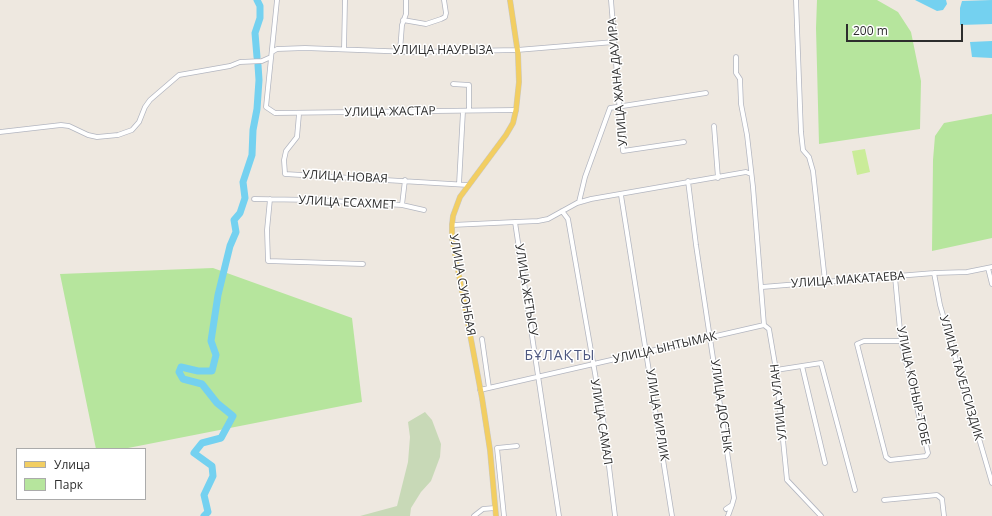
<!DOCTYPE html>
<meta charset="utf-8">
<style>
body{margin:0}
#map{position:relative;width:992px;height:516px;overflow:hidden;background:#eee8e0;font-family:"Open Sans",sans-serif}
canvas{display:block}
.legend{position:absolute;left:16px;top:448px;width:130px;height:52px;box-sizing:border-box;background:#fff;border:1px solid #ababab;margin:0;padding:5px 7px;list-style:none;font-size:12px;color:#2d2d2d}
.legend li{display:flex;align-items:center;gap:8px;height:20px}
.legend b{width:20px;border:1px solid #ababab}
.scale{position:absolute;left:846px;top:24px;width:117px;height:18px;box-sizing:border-box;border:2px solid #2d2d2d;border-top:0;padding-left:5px;font-size:12px;line-height:14px;white-space:nowrap;color:#2d2d2d;-webkit-text-stroke:3px #fff;paint-order:stroke}
</style>
<div id="map">
<canvas width="992" height="516"></canvas>
<ul class="legend">
<li><b style="height:5px;background:#f2ce62"></b>Улица</li>
<li><b style="height:11px;background:#b6e59d"></b>Парк</li>
</ul>
<div class="scale">200 m</div>
</div>
<script>
const context = document.querySelector('canvas').getContext('2d');
context.lineJoin = 'round';
function paint(path, color) { context.fillStyle = color; context.fill(path, 'evenodd'); }
const shape = rows => new Path2D(rows.map(r => 'M' + r).join(''));
function stroke(path, color, width, dash) { context.strokeStyle = color; context.lineWidth = width; context.lineCap = dash ? 'butt' : 'round'; context.setLineDash(dash || []); context.stroke(path); }
function drawText(font, color, halo, rows, align = 'center') {
  context.font = font + ' "Open Sans",sans-serif'; context.lineWidth = 3; context.setLineDash([]); context.textBaseline = 'middle'; context.strokeStyle = halo; context.fillStyle = color; for (const [text, x, y, turn = 0] of rows) {
    context.save(); context.translate(x, y); context.rotate((+turn || 0) * Math.PI / 180); context.textAlign = isNaN(turn) ? turn : align; if (halo) context.strokeText(text, 0, 0); context.fillText(text, 0, 0); context.restore();
  }
}
const green = shape([
 [817,0,877,0,898,12,911,32,921,81,920,129,819,144,816,28],
 [992,114,992,238,932,251,933,160,935,136,944,123],
 [213,268,352,318,362,402,123,449,96,449,60,274]
]);
const cemetery = shape([
 [425,412,432,420,441,444,440,457,431,481,421,492,411,508,410,516,360,516,397,506,408,462,410,437,408,422]
]);
const pitch = shape([
 [865,149,870,172,857,175,852,151]
]);
const water = shape([
 [915,0,946,0,947,4,943,10,937,11],
 [992,0,992,24,960,25,960,8,962,1],
 [992,41,992,58,972,57,970,42]
]);
const river = shape([
 [257,0,260,6,260,18,255,33,257,57],
 [204,516,208,512,204,495,213,476,212,466,194,453,202,443,221,438,233,416,217,403,202,384,183,379,179,372,181,367,198,371,212,371,216,355,211,341,218,295,230,246,236,232,234,220,240,213,245,198,243,182,252,155,253,130,257,109,259,80,258,65]
]);
const minor = shape([
 [277,0,266,107,275,113,516,110],
 [611,0,623,151,684,142],
 [796,0,801,132,803,150,809,157,813,171,825,281],
 [403,20,426,24,441,19,445,17,446,13,444,0],
 [344,49,345,0],
 [400,51,402,25,406,14,406,0],
 [272,52,277,49,305,48,411,52,517,50,614,42],
 [736,57,736,73,740,79,741,104,747,135,753,187,764,325],
 [453,84,469,85,469,110],
 [299,114,297,137,286,151,284,160,285,174,468,185],
 [714,126,718,178],
 [0,132,61,125,69,126,88,135,97,137,118,135,132,130,139,122,145,107,150,100,179,75,230,66,240,62,262,61,271,57],
 [688,181,696,245,734,498,732,505,726,509],
 [459,184,463,111],
 [621,195,672,516],
 [254,199,315,200,402,205,424,210],
 [270,199,267,230,268,261,363,264],
 [579,202,585,177,610,108,706,93],
 [402,205,405,180],
 [562,211,568,219,604,425,615,516],
 [515,222,538,221,548,219,577,203,591,199,746,172,751,174],
 [452,225,515,222,559,516],
 [988,268,992,284],
 [934,273,940,305,992,483],
 [895,277,901,341,928,453,926,456,890,460,886,457,857,344,864,341,901,341],
 [762,287,934,273,967,272,992,267],
 [764,325,769,329,776,370,787,480,821,516],
 [482,339,489,388],
 [802,366,825,463],
 [776,370,821,363,855,490],
 [480,390,764,325],
 [884,500,937,495,942,499,944,516],
 [474,516,483,509,495,508],
 [504,516,497,448,517,446],
 [728,516,732,505]
]);
const major = shape([
 [496,516,490,450,482,398,452,238,452,225,453,216,460,197,506,135,513,123,516,110,519,82,518,54,510,0]
]);
const streetNames = [
 ["УЛИЦА НАУРЫЗА",443,51],
 ["УЛИЦА ЖАНА ДАУИРА",618,82,-95],
 ["УЛИЦА ЖАСТАР",390,112,-1],
 ["УЛИЦА НОВАЯ",345,177,3],
 ["УЛИЦА ЕСАХМЕТ",347,203,3],
 ["УЛИЦА МАКАТАЕВА",848,280,-4],
 ["УЛИЦА СУЮНБАЯ",462,285,80],
 ["УЛИЦА ЖЕТЫСУ",526,290,81],
 ["УЛИЦА ЫНТЫМАК",665,348,-13],
 ["УЛИЦА ТАУЕЛСИЗДИК",961,378,74],
 ["УЛИЦА КОНЫР-ТОБЕ",913,386,78],
 ["УЛИЦА УЛАН",779,402,-96],
 ["УЛИЦА ДОСТЫК",721,406,82],
 ["УЛИЦА БИРЛИК",657,415,81],
 ["УЛИЦА САМАЛ",601,422,81]
];
const quarterNames = [
 ["БҰЛАҚТЫ",560,356]
];
paint(green, '#b6e59d');
paint(cemetery, '#c8d9b7');
paint(pitch, '#caec99');
paint(water, '#74d1f0');
stroke(river, '#74d1f0', 7);
stroke(minor, '#b3b6c0', 5.5);
stroke(major, '#c8c8c8', 6);
stroke(minor, '#fff', 4);
stroke(major, '#f2ce62', 5);
drawText('12px', '#2d2d2d', '#fff', streetNames);
context.letterSpacing = '1px';
drawText('14px', '#4c567f', '#fff', quarterNames);
context.letterSpacing = '0px';
</script>
